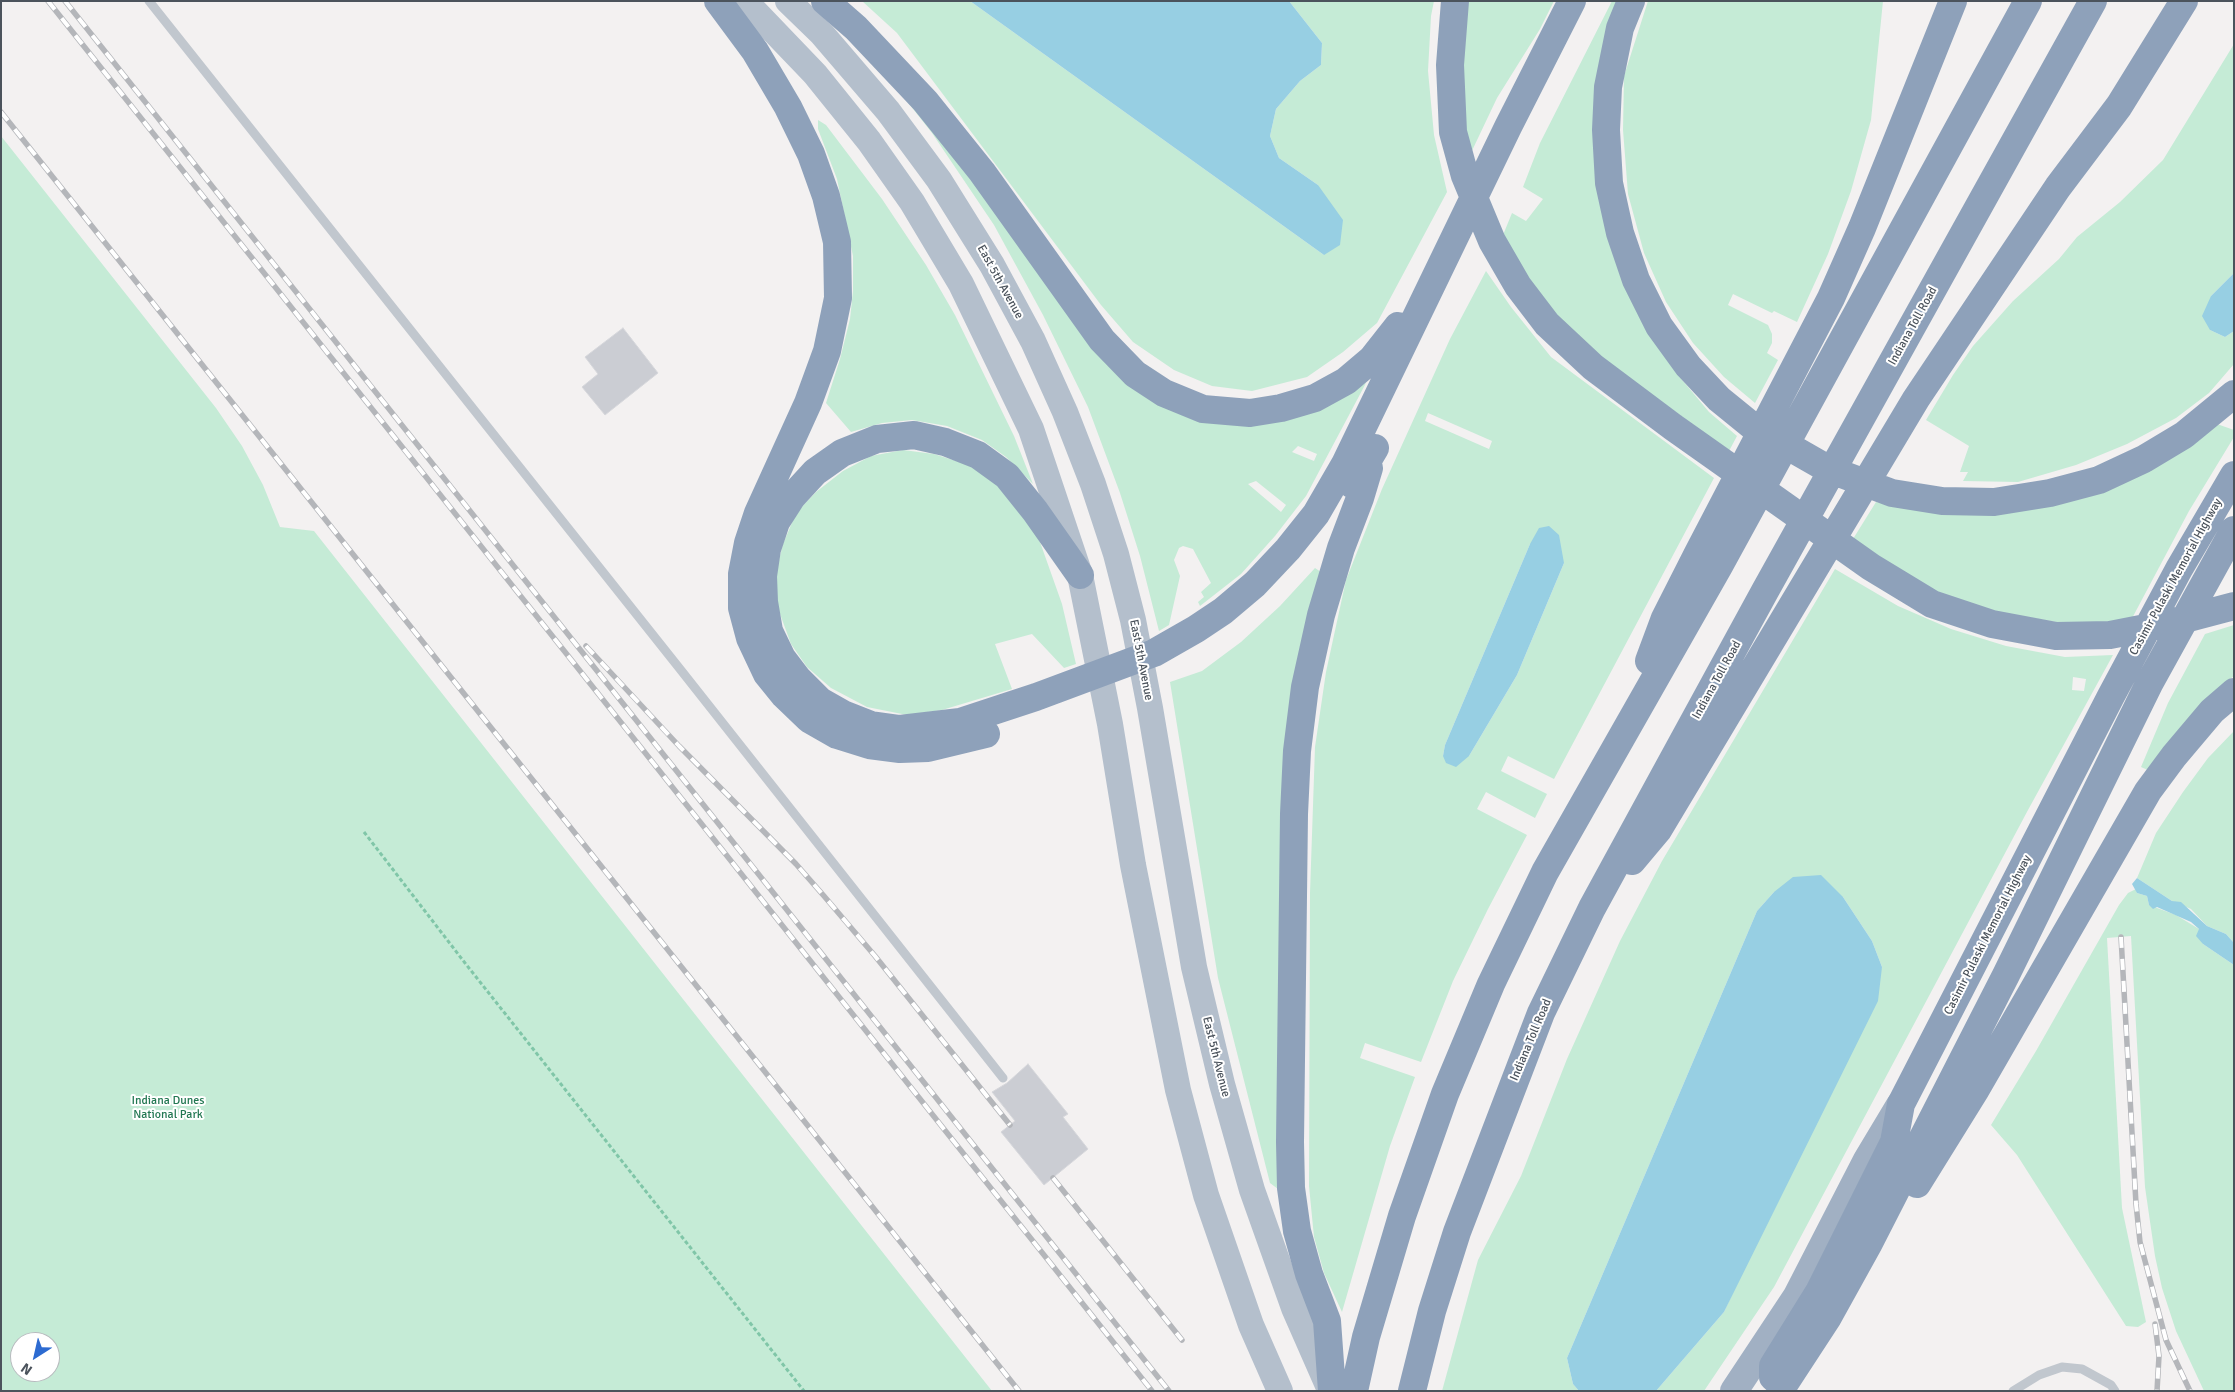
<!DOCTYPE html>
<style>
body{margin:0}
#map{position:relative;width:2235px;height:1392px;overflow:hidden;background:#f3f1f1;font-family:Signika,sans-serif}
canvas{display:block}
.frame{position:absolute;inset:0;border:2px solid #4b535c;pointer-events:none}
.north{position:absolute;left:10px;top:1332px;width:50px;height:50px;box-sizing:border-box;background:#fff;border:1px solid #b7babe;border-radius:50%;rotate:215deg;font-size:14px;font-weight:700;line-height:20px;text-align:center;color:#4b535c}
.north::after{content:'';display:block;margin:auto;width:18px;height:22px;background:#2d6bd1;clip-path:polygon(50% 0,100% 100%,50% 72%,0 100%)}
</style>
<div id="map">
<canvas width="2235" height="1392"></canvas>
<div class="frame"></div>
<div class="north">N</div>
</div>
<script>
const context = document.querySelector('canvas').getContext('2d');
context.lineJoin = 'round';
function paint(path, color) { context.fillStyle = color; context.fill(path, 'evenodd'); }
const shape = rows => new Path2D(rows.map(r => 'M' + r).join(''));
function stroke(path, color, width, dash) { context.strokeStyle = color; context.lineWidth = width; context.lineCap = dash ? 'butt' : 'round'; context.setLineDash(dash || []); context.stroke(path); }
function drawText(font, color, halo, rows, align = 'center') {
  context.font = font + ' Signika,sans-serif'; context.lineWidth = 4; context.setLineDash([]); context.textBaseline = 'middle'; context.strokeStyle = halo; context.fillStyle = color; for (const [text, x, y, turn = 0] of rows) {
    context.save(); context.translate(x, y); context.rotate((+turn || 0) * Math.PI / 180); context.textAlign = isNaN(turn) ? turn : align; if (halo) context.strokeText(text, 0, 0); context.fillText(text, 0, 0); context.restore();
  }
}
const green = shape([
 [862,1,970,1,1324,255,1318,185,1279,158,1270,136,1276,109,1300,81,1321,65,1322,43,1289,1,1434,1,1431,16,1428,71,1434,135,1447,192,1377,323,1343,352,1307,377,1252,391,1212,386,1174,370,1133,342,1101,305,897,33],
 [1465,1,1554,1,1540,29,1497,98,1469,157,1461,105],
 [1612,1,1618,1,1595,111,1678,375,1709,412,1737,436,1729,451,1591,350,1556,317,1530,283,1503,235,1512,213,1526,221,1543,199,1523,187,1540,143],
 [1648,1,1883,1,1871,120,1851,191,1828,254,1797,322,1774,311,1772,313,1733,294,1728,305,1768,325,1772,334,1772,343,1767,353,1778,360,1755,403,1724,377,1693,343,1666,302,1644,253,1628,194,1623,130,1624,76],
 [2234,44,2234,273,2211,296,2210,330,2225,337,2234,331,2234,364,2209,393,2176,418,2127,444,2076,465,2018,482,1963,481,1968,472,1960,472,1969,446,1926,420,1953,375,1973,346,2013,301,2059,259,2077,237,2120,202,2163,160],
 [880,67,918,108,1089,335,1197,414,1337,400,1366,383,1306,496,1275,536,1241,574,1200,606,1198,602,1204,597,1201,592,1211,583,1193,549,1183,546,1179,548,1174,560,1180,576,1169,625,1159,631,1140,556,1120,493,1088,407,1043,315,994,225,932,133],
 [1298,446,1317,454,1314,461,1292,452],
 [1256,481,1286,505,1281,512,1248,484],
 [818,120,826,125,882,199,926,265,955,315,1014,436,1033,484,1006,457,982,440,947,426,912,420,882,423,851,432,826,403,840,359,850,319,853,291,853,256,837,179,818,129],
 [1,136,216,408,242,446,263,485,280,527,314,531,992,1391,1,1391],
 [20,1342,50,1342,50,1372,20,1372],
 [1486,271,1511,307,1551,357,1714,478,1554,779,1508,756,1501,771,1547,794,1535,818,1486,792,1477,809,1527,835,1488,909,1453,981,1421,1062,1365,1043,1360,1058,1415,1077,1390,1146,1342,1312,1324,1273,1314,1237,1309,1186,1310,893,1315,747,1326,672,1346,580,1382,489,1450,339],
 [1428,413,1492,441,1489,449,1425,421],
 [1530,544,1564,563,1517,675,1469,756,1443,756,1445,745],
 [2217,424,2234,430,2234,437,2189,511,2129,624,2073,625,1986,610,1941,594,1903,574,1853,539,1876,502,1905,507,1984,513],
 [903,450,934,454,969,465,999,483,1023,512,1040,542,1062,604,1076,664,1064,668,1032,634,995,644,1012,689,942,710,907,715,867,707,831,688,807,667,791,644,776,603,776,572,783,544,796,513,816,492,843,471,871,456],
 [1315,568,1321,572,1278,1189,1270,1183,1218,978,1170,682,1202,671,1241,642,1280,606],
 [1835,569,1898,606,1951,629,2006,646,2065,657,2113,655,2028,810,1774,1287,1704,1391,1656,1391,1724,1312,1882,967,1872,941,1843,897,1774,892,1757,911,1567,1358,1573,1384,1579,1391,1442,1391,1478,1260,1521,1176,1567,1059,1620,941,1662,861],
 [2073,677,2086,679,2084,691,2072,690],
 [2234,625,2234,676,2220,687,2150,771,2141,767,2168,703,2205,634],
 [2234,731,2234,943,2226,934,2207,926,2191,909,2172,901,2137,878,2156,833,2183,792,2208,758],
 [2136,889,2137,893,2147,896,2149,905,2176,915,2199,929,2203,944,2234,965,2234,1391,2204,1391,2176,1331,2162,1288,2155,1256,2145,1187,2131,936,2107,938,2122,1208,2146,1322,2138,1327,2126,1326,2017,1155,1991,1125,2036,1051,2119,905,2128,893]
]);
const water = shape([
 [970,1,1289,1,1322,43,1321,65,1300,81,1276,109,1270,136,1279,158,1318,185,1343,220,1340,245,1324,255],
 [2234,273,2234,331,2225,337,2210,330,2202,316,2211,296],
 [1549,526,1559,535,1564,563,1517,675,1469,756,1456,767,1446,763,1443,756,1445,745,1530,544,1539,528],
 [1821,875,1843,897,1872,941,1882,967,1878,1001,1724,1312,1656,1391,1579,1391,1573,1384,1567,1358,1757,911,1774,892,1793,877],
 [2137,878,2172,901,2181,902,2207,926,2226,934,2234,943,2234,965,2203,944,2196,936,2199,929,2191,922,2157,907,2153,909,2149,905,2147,896,2137,893,2132,884]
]);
const building = shape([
 [623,328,658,373,605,415,582,387,598,374,585,357,623,328],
 [1028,1064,1068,1114,1063,1117,1088,1149,1044,1185,1001,1132,1015,1121,992,1092,1007,1083,1028,1064]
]);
const path = shape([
 [364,832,465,963,804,1391]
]);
const service = shape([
 [149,1,680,669,1003,1078],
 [2013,1391,2039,1375,2062,1367,2082,1369,2111,1385,2115,1391]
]);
const primary = shape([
 [745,1,815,74,869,141,912,202,961,284,1031,429,1080,575,1110,724,1133,865,1178,1090,1206,1195,1251,1325,1280,1391],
 [788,1,822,34,888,111,939,180,992,265,1033,341,1065,412,1093,484,1116,554,1133,620,1150,708,1194,967,1222,1084,1252,1190,1294,1308,1330,1390]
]);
const trunk = shape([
 [1734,1391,1797,1296,1867,1160,1900,1105]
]);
const motorway = shape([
 [718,1,755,51,788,107,811,154,826,196,837,242,838,298,827,351,808,403,758,513,748,543,742,574,742,608,750,638,767,674,784,695,809,719,837,735,869,745,900,749,928,748,986,734],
 [825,1,856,28,925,101,982,172,1102,340,1135,374,1164,393,1203,409,1250,413,1281,408,1315,398,1346,381,1372,359,1398,326],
 [1455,1,1450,65,1453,132,1465,176,1492,241,1518,286,1547,324,1593,367,1673,427,1871,567,1932,604,1992,624,2056,636,2110,635,2166,624,2234,606],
 [1631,1,1620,28,1608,87,1606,130,1609,183,1620,233,1636,280,1659,326,1688,366,1719,399,1751,425,1828,469,1892,493,1942,501,1994,502,2050,493,2099,480,2144,459,2184,435,2234,394],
 [2234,475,2179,569,2111,696,1901,1104,1894,1142,1819,1292,1773,1366,1773,1377,1783,1386,1828,1317,1869,1243,2006,975,2149,684,2234,530],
 [1353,485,1375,448],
 [1080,575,1035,511,1007,476,978,455,945,442,914,435,877,439,842,453,815,472,792,497,776,522,767,549,763,576,764,602,769,631,782,658,798,679,820,701,843,714,871,725,900,729,960,722,1036,697,1154,653,1196,629,1223,611,1255,584,1288,549,1316,514,1345,464,1508,127,1572,1],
 [1649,661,1665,618,1698,553,1831,298,1862,228,1953,1],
 [1632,861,1658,830,1916,399,2058,187,2119,106,2184,1],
 [1917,1184,1976,1089,2148,791,2174,756,2212,711,2234,692],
 [1332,1391,1327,1321,1309,1274,1297,1231,1291,1188,1290,1142,1294,814,1297,751,1305,687,1321,615,1341,548,1360,498,1369,468],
 [1354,1391,1366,1337,1402,1216,1445,1094,1491,984,1545,872,1719,566,2028,1],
 [1412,1391,1432,1311,1457,1232,1541,1013,1592,908,1765,591,2093,1]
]);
const rail = shape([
 [48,1,1152,1391],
 [65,1,1169,1391],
 [1,112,1019,1391],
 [586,646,679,746,796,864,824,896,875,956,1010,1125],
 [2121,937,2136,1204,2140,1242,2166,1340,2190,1391],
 [1053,1178,1182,1340],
 [2155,1324,2159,1356,2157,1391]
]);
const streetNames = [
 ["East 5th Avenue",1000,282,61],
 ["Indiana Toll Road",1913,326,-61],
 ["Casimir Pulaski Memorial Highway",2176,577,-61],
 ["East 5th Avenue",1141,660,79],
 ["Indiana Toll Road",1717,680,-61],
 ["Casimir Pulaski Memorial Highway",1988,935,-63],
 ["Indiana Toll Road",1531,1040,-67],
 ["East 5th Avenue",1216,1057,76]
];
const parkNames = [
 ["Indiana Dunes",168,1101],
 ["National Park",168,1115]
];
paint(green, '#c5ebd6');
paint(water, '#97cfe3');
paint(building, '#cbcdd3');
stroke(building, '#d6d7db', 1);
stroke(path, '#80c6a8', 3, [4, 2.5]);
stroke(service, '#c1c7ce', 9);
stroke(primary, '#b4bfcc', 26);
stroke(trunk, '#a1b0c3', 28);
stroke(motorway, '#8ea1ba', 28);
stroke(rail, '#b4b6ba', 5.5);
stroke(rail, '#fff', 4, [11]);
drawText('12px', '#4b535c', '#fff', streetNames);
drawText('12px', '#227752', '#fff', parkNames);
</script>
